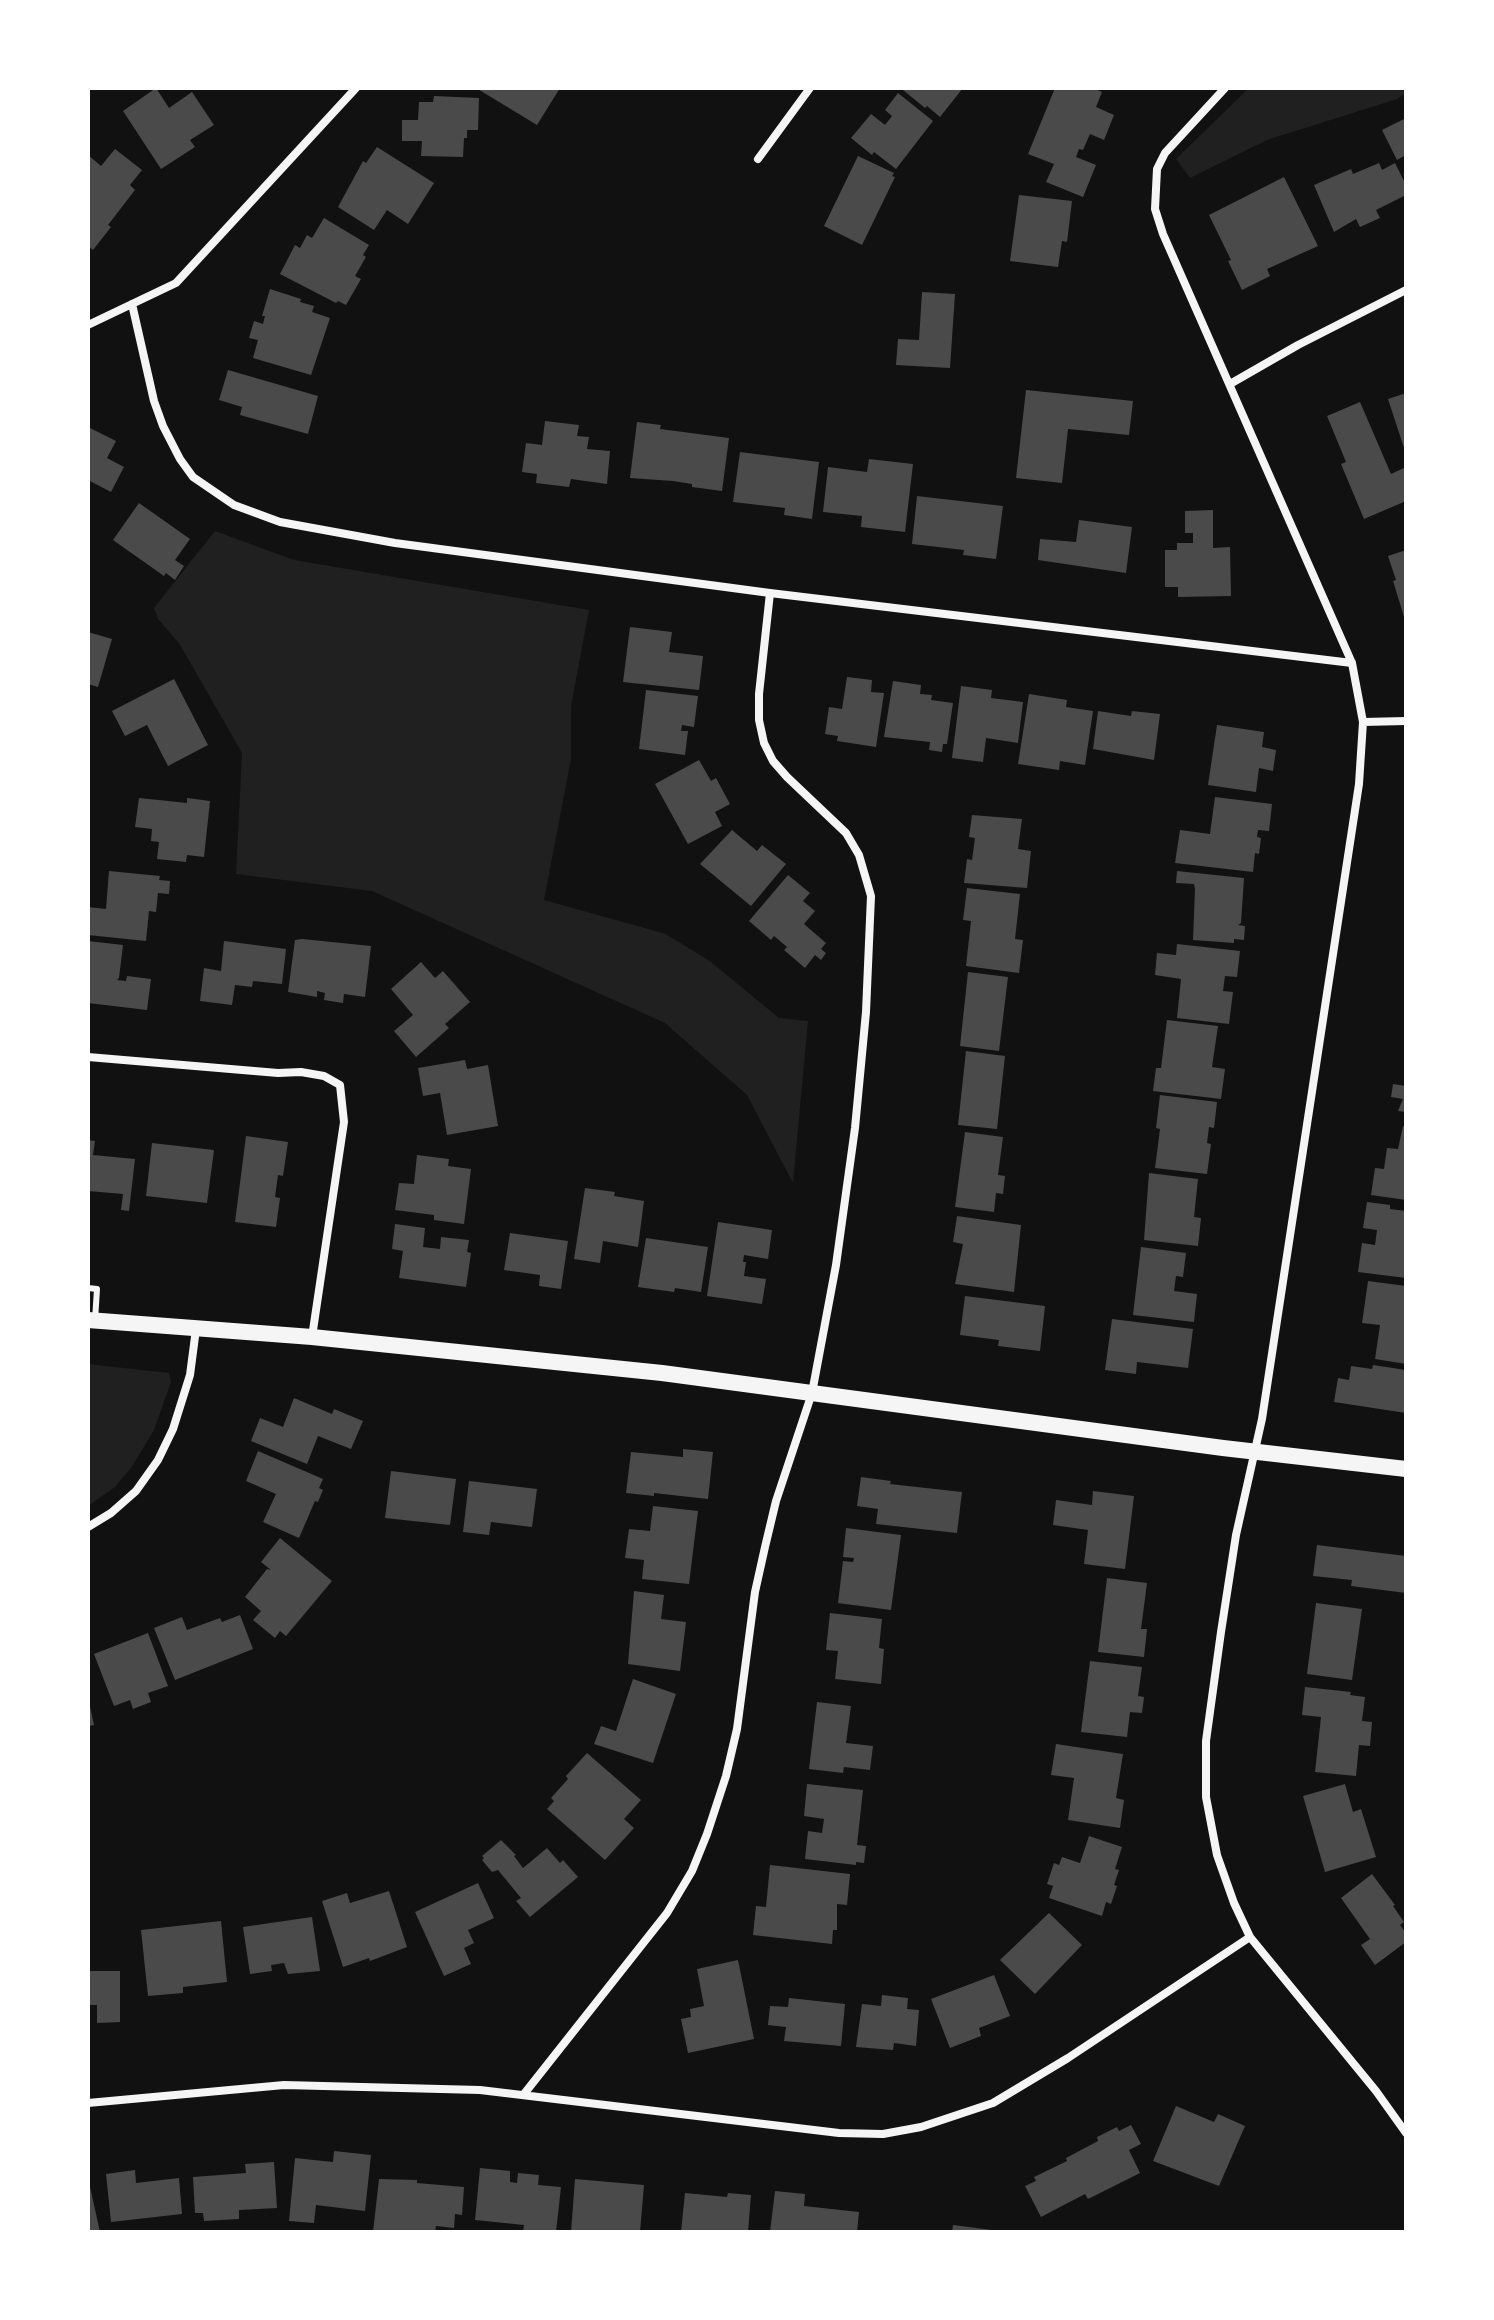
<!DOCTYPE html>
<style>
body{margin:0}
#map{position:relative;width:1494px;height:2320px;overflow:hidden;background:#111;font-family:"IBM Plex Sans",sans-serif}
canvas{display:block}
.frame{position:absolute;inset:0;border:90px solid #fff;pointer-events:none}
</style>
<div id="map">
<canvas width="1494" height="2320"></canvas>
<div class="frame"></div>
</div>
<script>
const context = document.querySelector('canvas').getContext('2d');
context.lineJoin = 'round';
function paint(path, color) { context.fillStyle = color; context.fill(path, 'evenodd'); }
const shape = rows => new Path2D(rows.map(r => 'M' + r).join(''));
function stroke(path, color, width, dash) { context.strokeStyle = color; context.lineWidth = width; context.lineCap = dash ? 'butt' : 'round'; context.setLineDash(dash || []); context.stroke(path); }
const green = shape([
 [1249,88,1406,88,1406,93,1397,99,1267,140,1190,178,1176,159],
 [215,531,294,560,589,610,571,706,571,759,544,900,666,934,711,962,779,1018,808,1021,793,1183,747,1095,665,1023,372,891,236,874,242,753,179,643,158,619,154,608],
 [88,1364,169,1373,171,1382,154,1430,131,1468,115,1487,88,1506]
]);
const building = shape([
 [156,88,169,108,192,92,214,125,190,140,195,147,161,169,123,111],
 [476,88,560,88,537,125],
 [905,88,963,88,940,117,927,106,925,108,903,90],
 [1055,88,1092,88,1102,92,1096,107,1114,115,1104,140,1090,134,1083,150,1079,149,1076,157,1096,165,1083,197,1046,182,1054,164,1028,154],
 [898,93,933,121,896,169,874,152,872,155,851,138,871,114,885,125,892,116,885,110],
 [434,96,479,98,478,130,467,130,467,138,464,138,463,157,421,156,422,141,402,141,402,120,418,120,419,102,433,102],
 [1406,118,1406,155,1397,160,1382,130],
 [377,147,434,183,408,224,387,210,374,230,338,207,363,161,366,163],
 [115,149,142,170,130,185,135,190,108,225,111,227,93,250,88,246,88,155,101,166],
 [858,156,894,173,892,176,895,177,862,245,824,226],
 [1379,163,1382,170,1395,163,1406,185,1406,195,1376,210,1380,218,1360,227,1356,219,1334,232,1314,185,1351,169,1353,174],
 [1284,177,1318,246,1267,269,1270,276,1242,290,1228,261,1231,260,1209,215],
 [1019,195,1072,201,1067,242,1062,241,1058,267,1010,261],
 [324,218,369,245,363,255,366,257,355,276,361,279,346,305,338,301,336,303,280,274,295,245,300,248,307,235,312,238],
 [270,289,301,299,300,302,314,306,312,312,330,318,311,375,253,358,258,340,249,338,254,321,263,324,265,316,262,316],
 [922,292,955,294,950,368,896,365,898,339,919,340],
 [228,370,318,396,308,434,240,415,242,407,219,400],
 [1026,390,1133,401,1129,435,1068,429,1062,483,1016,478],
 [1406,393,1406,451,1405,451,1388,399],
 [1360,402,1391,474,1404,468,1406,473,1406,501,1364,519,1341,464,1346,462,1327,416],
 [545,421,579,425,577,436,589,437,587,449,610,451,607,484,571,479,569,487,536,483,537,474,522,472,526,443,542,445],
 [637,422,661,425,660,429,729,438,722,491,692,487,692,484,673,481,630,478],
 [88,427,116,441,107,458,124,467,111,492,88,480],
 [740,452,819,462,812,519,784,515,785,508,733,502],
 [869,459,913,464,905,532,861,527,862,516,823,512,828,467,867,472],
 [917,496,1003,506,996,559,963,555,964,550,912,544],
 [139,503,190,539,175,560,184,566,175,580,166,573,164,576,113,540],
 [1213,510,1213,548,1230,547,1231,596,1178,597,1178,587,1165,587,1165,550,1177,550,1177,543,1193,543,1193,533,1185,533,1185,511],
 [1079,520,1132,527,1126,573,1038,560,1040,539,1076,542],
 [1406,550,1406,620,1405,620,1393,581,1396,580,1388,556],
 [630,627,672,632,669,652,703,656,699,690,623,682],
 [88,632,112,639,98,687,88,684],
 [847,677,872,680,871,692,884,693,876,747,837,741,838,736,825,734,829,707,842,709],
 [174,679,208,745,168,766,147,725,125,736,112,711],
 [893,681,921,685,920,694,932,695,931,700,953,703,947,744,943,744,942,752,929,750,930,742,884,737],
 [961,686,992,690,991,698,1023,702,1018,743,986,738,983,762,952,758],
 [646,690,698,696,694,727,682,725,681,731,688,731,685,755,639,749],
 [1029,694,1067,700,1066,707,1093,711,1085,765,1060,761,1059,770,1018,764],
 [1098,711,1131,716,1132,711,1160,714,1154,760,1093,749],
 [1217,725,1264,732,1262,747,1276,750,1273,771,1259,768,1256,792,1208,785],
 [699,760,711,781,716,778,730,804,715,812,722,826,688,844,655,784],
 [1215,797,1272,804,1269,831,1258,830,1257,837,1261,838,1259,854,1255,853,1253,872,1175,863,1180,830,1210,834],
 [139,798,187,803,187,798,210,801,204,857,187,855,186,862,157,859,159,842,151,841,152,829,135,827],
 [972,815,1022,819,1018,849,1031,851,1027,888,964,883,967,859,972,860,975,838,969,837],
 [732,830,757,851,762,845,786,864,751,906,700,864],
 [109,871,160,876,159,880,170,881,169,894,158,893,156,912,149,911,146,941,88,935,88,907,106,909],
 [1177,871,1244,878,1241,923,1238,925,1245,926,1244,940,1234,939,1234,943,1193,940,1195,889,1194,884,1176,883],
 [788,875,810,893,803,901,815,911,804,924,826,943,821,949,826,953,821,960,815,955,805,968,784,950,787,947,774,936,771,940,749,921],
 [967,888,1020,894,1015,939,1023,940,1019,973,966,966,971,921,963,920],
 [302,939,371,946,365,997,344,994,343,1003,324,1000,325,993,317,991,317,997,288,992,295,940],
 [88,941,123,945,119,978,117,980,126,981,127,976,151,979,147,1010,88,1003],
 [224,941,286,949,282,984,253,981,252,987,235,985,232,1005,200,1001,204,968,221,971],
 [1177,944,1240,951,1237,977,1225,976,1223,991,1233,992,1229,1024,1177,1018,1181,979,1155,975,1157,953,1176,955],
 [421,962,435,978,443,971,470,1002,445,1024,449,1028,416,1057,394,1031,413,1015,391,989],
 [968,972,1008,977,999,1051,960,1046],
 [1167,1020,1218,1026,1212,1067,1225,1069,1221,1099,1153,1091,1156,1068,1161,1068],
 [966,1051,1005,1056,997,1129,958,1125],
 [465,1060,467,1069,488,1065,498,1126,447,1135,440,1093,423,1096,418,1068],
 [1393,1084,1406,1086,1406,1112,1398,1111,1403,1099,1391,1097],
 [1160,1095,1217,1102,1214,1128,1209,1127,1207,1143,1211,1144,1207,1174,1155,1168,1160,1129,1156,1128],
 [1403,1126,1406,1127,1406,1200,1371,1195,1375,1168,1384,1169,1387,1148,1398,1149],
 [965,1132,1003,1137,998,1175,1005,1176,1003,1194,996,1193,994,1212,955,1207],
 [246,1136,288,1142,283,1176,278,1175,275,1197,280,1198,276,1227,235,1222],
 [88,1140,95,1141,93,1155,135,1159,129,1211,121,1210,123,1194,88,1191],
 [152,1143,214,1150,207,1203,146,1196],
 [417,1155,449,1159,448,1166,471,1169,464,1224,434,1220,434,1215,395,1210,399,1183,414,1184],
 [1149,1173,1198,1179,1194,1217,1201,1218,1198,1246,1144,1240],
 [585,1188,615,1192,614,1196,644,1201,638,1247,603,1241,600,1263,574,1259],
 [1367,1202,1390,1205,1390,1209,1406,1211,1406,1278,1358,1272,1362,1243,1375,1245,1377,1230,1363,1228],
 [957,1216,1021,1225,1014,1292,955,1284,963,1244,953,1242],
 [718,1222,772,1230,768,1259,744,1255,743,1262,746,1262,744,1276,766,1279,762,1304,707,1296],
 [395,1224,425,1228,423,1247,440,1249,441,1237,469,1240,467,1252,471,1253,466,1287,399,1278,403,1251,392,1249],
 [510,1233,568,1241,561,1289,539,1286,540,1275,504,1270],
 [646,1238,708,1247,701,1292,675,1288,674,1292,638,1287],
 [1141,1247,1186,1253,1183,1277,1176,1276,1174,1291,1197,1294,1194,1322,1133,1315],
 [1368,1281,1406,1286,1406,1364,1375,1359,1380,1325,1362,1323],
 [965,1296,1045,1306,1040,1351,998,1346,999,1340,960,1335],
 [1112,1319,1193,1329,1188,1368,1137,1362,1136,1374,1105,1370],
 [1373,1365,1406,1370,1406,1413,1334,1402,1338,1378,1349,1380,1351,1366,1372,1369],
 [294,1398,332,1414,334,1409,363,1421,351,1449,318,1436,307,1464,251,1441,260,1418,283,1427],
 [683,1449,713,1452,708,1499,654,1493,654,1496,626,1493,631,1452,683,1457],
 [258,1451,323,1479,319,1488,323,1490,318,1502,315,1501,299,1538,263,1522,276,1494,246,1481],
 [391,1471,456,1479,450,1525,385,1518],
 [861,1477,891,1481,890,1484,962,1492,957,1533,876,1524,878,1509,857,1506],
 [469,1481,537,1489,532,1527,491,1522,489,1535,463,1532],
 [1093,1491,1134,1496,1125,1569,1084,1564,1088,1530,1053,1525,1056,1500,1092,1505],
 [653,1506,698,1511,689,1584,642,1579,644,1560,625,1558,629,1529,650,1531],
 [846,1528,901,1535,891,1610,838,1603,843,1561,853,1562,854,1558,843,1557],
 [280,1538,332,1581,286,1636,280,1631,275,1638,253,1620,261,1611,245,1597,267,1569,271,1570,261,1562],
 [1317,1545,1406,1556,1406,1593,1351,1586,1352,1580,1313,1576],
 [1107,1578,1147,1583,1141,1629,1147,1629,1144,1657,1098,1652],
 [634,1591,664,1595,661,1619,686,1622,680,1671,628,1664],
 [1316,1603,1362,1609,1352,1680,1307,1674],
 [830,1613,882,1619,879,1648,884,1649,881,1684,835,1679,838,1651,826,1650],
 [240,1615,253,1649,175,1680,154,1628,182,1617,187,1630,220,1618,222,1622],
 [148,1633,168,1686,148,1693,151,1702,133,1709,130,1700,114,1706,94,1654],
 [1090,1661,1142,1667,1138,1696,1144,1697,1142,1713,1130,1712,1127,1737,1081,1732],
 [633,1679,676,1694,653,1763,594,1744,601,1726,616,1731],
 [1305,1687,1351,1692,1350,1695,1365,1697,1362,1721,1372,1722,1370,1746,1359,1745,1356,1776,1315,1772,1321,1717,1302,1715],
 [88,1697,94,1725,88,1726],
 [817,1702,851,1706,846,1743,873,1746,870,1770,844,1767,843,1773,809,1769],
 [1056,1744,1123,1754,1116,1798,1124,1800,1120,1828,1068,1820,1074,1778,1051,1775],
 [587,1753,641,1800,624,1819,634,1828,605,1860,547,1809,554,1801,551,1798,568,1779,566,1776],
 [807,1784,863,1790,857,1845,866,1846,864,1863,856,1862,856,1865,805,1859,808,1831,822,1833,824,1819,804,1816],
 [1345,1784,1353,1812,1361,1809,1376,1857,1325,1872,1303,1796],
 [1089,1836,1122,1847,1115,1869,1119,1870,1114,1885,1117,1886,1111,1904,1106,1902,1102,1916,1049,1898,1053,1886,1047,1884,1054,1863,1059,1865,1062,1857,1080,1863],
 [501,1840,516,1855,514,1856,523,1868,547,1848,560,1863,563,1860,578,1877,530,1917,516,1901,521,1898,498,1870,492,1872,482,1860,484,1858,482,1856],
 [770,1865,850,1874,847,1905,837,1904,837,1930,833,1930,832,1944,753,1935,756,1906,766,1907],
 [1372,1874,1395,1905,1393,1906,1404,1922,1400,1925,1406,1933,1406,1942,1375,1965,1361,1945,1370,1939,1341,1898],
 [478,1883,494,1918,468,1930,474,1943,464,1948,471,1964,444,1976,415,1912],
 [389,1891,407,1947,370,1961,369,1958,343,1967,322,1901,347,1893,350,1903],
 [1049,1913,1082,1945,1035,1994,1000,1960],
 [312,1917,320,1971,288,1974,284,1963,271,1965,272,1971,250,1974,243,1927],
 [221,1921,227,1982,183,1987,183,1993,148,1996,141,1930],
 [738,1960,754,2039,688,2053,681,2019,691,2017,690,2009,704,2006,697,1969],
 [88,1971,120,1971,120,2022,97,2023,97,2005,88,2005],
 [994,1975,1010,2016,979,2028,981,2036,950,2048,931,1999],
 [882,1995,908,1998,907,2009,919,2010,916,2046,894,2043,893,2050,856,2047,862,2004,881,2006],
 [789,1998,845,2004,841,2046,784,2041,786,2027,768,2025,770,2006,788,2007],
 [1176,2106,1214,2122,1218,2114,1245,2126,1219,2186,1153,2161],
 [1131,2125,1141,2144,1129,2150,1140,2173,1088,2199,1085,2194,1041,2217,1025,2186,1036,2181,1034,2177,1067,2161,1066,2158,1098,2141,1097,2137,1117,2127,1119,2131],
 [334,2151,371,2155,365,2211,316,2205,314,2223,289,2221,295,2158,333,2162],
 [274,2162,277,2208,239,2210,239,2219,204,2221,203,2213,195,2213,193,2177,246,2173,245,2164],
 [480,2168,510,2171,510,2182,517,2183,518,2173,539,2175,538,2185,561,2187,556,2232,523,2232,524,2225,475,2220],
 [135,2170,136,2183,179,2178,182,2214,111,2222,106,2174],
 [379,2179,417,2180,417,2183,464,2187,462,2215,455,2214,454,2228,436,2226,435,2232,373,2232],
 [575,2179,644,2185,640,2232,571,2232],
 [88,2182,89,2182,100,2232,88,2232],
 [775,2191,805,2194,804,2206,859,2212,857,2232,770,2232],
 [685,2193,727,2197,728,2193,751,2195,748,2232,681,2232],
 [953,2225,992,2230,992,2232,952,2232]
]);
const service = shape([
 [88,1288,97,1289,95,1320]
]);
const minor = shape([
 [1225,88,1165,153,1157,169,1155,209,1163,234,1352,663,1363,722,1359,784,1262,1419,1236,1535,1221,1632,1206,1741,1206,1797,1217,1855,1234,1903,1250,1937,1376,2091,1406,2133],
 [758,159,810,88],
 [132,304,154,401,163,426,180,459,193,477,234,505,280,522,395,543,770,593,1352,663],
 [88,325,176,283,356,88],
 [1230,384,1298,345,1406,290],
 [1363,722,1406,721],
 [88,1057,278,1073,301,1072,324,1076,340,1085,344,1122,312,1337],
 [88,1527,111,1513,136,1491,158,1460,173,1429,190,1375,196,1329],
 [524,2094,667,1913,692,1871,707,1834,726,1776,737,1729,755,1592,765,1547,776,1501,812,1393,836,1265,855,1128,866,1012,871,896,859,855,846,833,787,777,773,761,764,743,759,720,759,694,770,593],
 [88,2103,284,2085,480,2090,839,2133,883,2134,921,2127,993,2103,1068,2058,1250,1937]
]);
const secondary = shape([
 [88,1320,312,1337,662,1373,1223,1448,1406,1469]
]);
paint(green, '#202020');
paint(building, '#4a4a4a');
stroke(service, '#f5f5f5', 6);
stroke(minor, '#f5f5f5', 8);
stroke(secondary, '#f5f5f5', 16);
</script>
